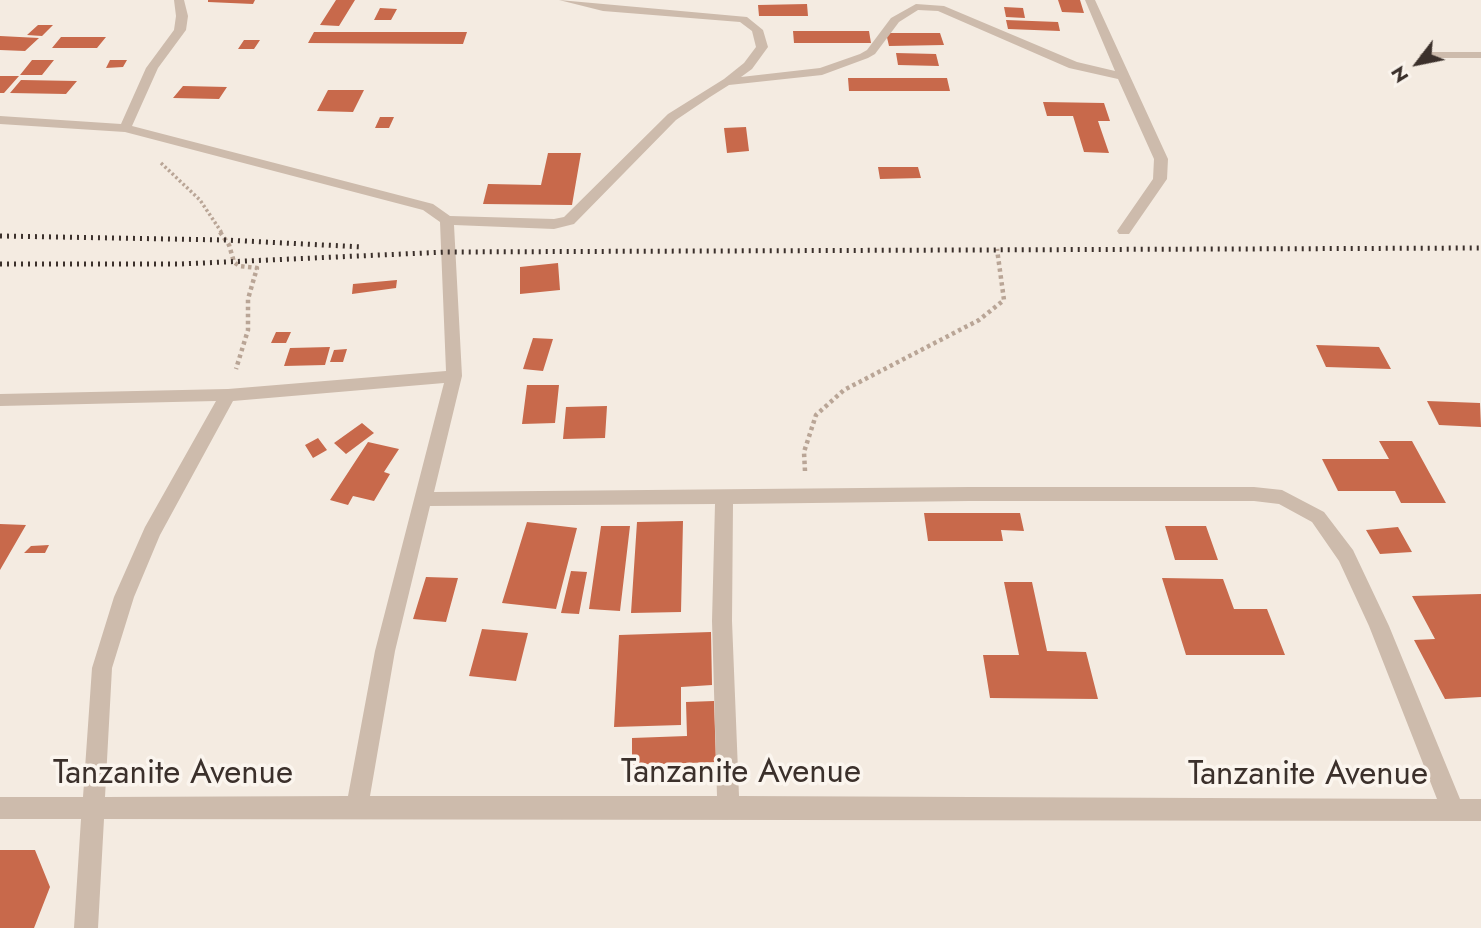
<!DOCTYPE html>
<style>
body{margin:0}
#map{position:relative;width:1481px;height:928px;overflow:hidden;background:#f4ebe1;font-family:Jost,sans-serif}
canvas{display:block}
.north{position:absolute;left:1383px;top:28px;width:70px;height:70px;-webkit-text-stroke:5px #fbf5ee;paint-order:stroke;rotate:238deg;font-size:19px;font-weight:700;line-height:28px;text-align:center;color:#3b302b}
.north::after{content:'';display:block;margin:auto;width:24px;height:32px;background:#3b302b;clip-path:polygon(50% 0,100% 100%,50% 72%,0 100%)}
</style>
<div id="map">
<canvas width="1481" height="928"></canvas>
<div class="north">N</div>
</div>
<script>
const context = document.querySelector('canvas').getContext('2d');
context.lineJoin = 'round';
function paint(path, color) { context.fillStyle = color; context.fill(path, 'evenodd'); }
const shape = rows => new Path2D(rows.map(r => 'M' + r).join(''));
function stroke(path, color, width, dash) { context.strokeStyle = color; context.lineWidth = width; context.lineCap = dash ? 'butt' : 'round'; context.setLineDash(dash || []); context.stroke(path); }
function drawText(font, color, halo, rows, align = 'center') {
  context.font = font + ' Jost,sans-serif'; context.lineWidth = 7; context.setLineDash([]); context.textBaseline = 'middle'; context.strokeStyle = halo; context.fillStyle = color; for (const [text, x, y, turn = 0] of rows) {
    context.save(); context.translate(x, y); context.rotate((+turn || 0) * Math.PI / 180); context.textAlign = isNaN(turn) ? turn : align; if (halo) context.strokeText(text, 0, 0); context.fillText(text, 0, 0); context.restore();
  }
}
const building = shape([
 [208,0,255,0,253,4,208,2],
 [336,0,355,0,339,26,320,25],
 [1058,0,1080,0,1084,13,1062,12],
 [807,4,808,16,759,16,758,5],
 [1004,7,1023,8,1025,18,1006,17],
 [380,8,397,9,391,20,374,20],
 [1006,20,1058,22,1060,31,1008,29],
 [38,25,53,25,42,36,27,35],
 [793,31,869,31,871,43,794,43],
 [314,32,467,32,463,44,308,43],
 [886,33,940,33,944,45,889,46],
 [0,36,39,38,25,51,0,50],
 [61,37,106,37,97,48,52,48],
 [244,40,260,40,254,49,238,49],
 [896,53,936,54,939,66,898,65],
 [32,60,54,60,42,75,20,75],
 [110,60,127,60,123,67,106,68],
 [0,76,19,76,4,93,0,93],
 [848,78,947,78,950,91,849,91],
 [21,80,77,81,66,94,10,93],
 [183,86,227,87,219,99,173,98],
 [328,90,364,90,353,112,317,111],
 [1043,102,1104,103,1110,121,1098,121,1109,153,1084,152,1073,116,1047,116],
 [380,117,394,117,389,128,375,128],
 [746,127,749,151,727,153,724,128],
 [548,153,581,153,572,205,483,204,488,184,541,185],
 [878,167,918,167,921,178,880,179],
 [558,263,560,290,520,294,520,267],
 [397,280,396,288,352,294,353,284],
 [276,332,291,332,286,343,271,343],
 [533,338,553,339,543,371,523,369],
 [1316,345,1379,347,1391,369,1326,367],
 [330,347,325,365,284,366,290,348],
 [347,349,343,362,330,362,334,350],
 [527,385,559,385,555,423,522,424],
 [1427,401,1480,403,1481,427,1439,425],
 [607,406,605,438,563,439,566,407],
 [362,423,374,433,346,454,334,443],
 [318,438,327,450,313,458,305,445],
 [1379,441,1412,441,1446,503,1401,503,1395,491,1338,491,1322,459,1389,459],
 [368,442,399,449,384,472,390,474,374,501,353,496,348,505,330,500],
 [924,513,1020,513,1024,531,1001,530,1003,541,928,541],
 [683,521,681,612,631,613,637,522],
 [527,522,577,528,556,609,502,603],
 [0,524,26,525,0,570],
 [601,526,630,526,620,611,589,609],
 [1165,526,1206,526,1218,560,1175,560],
 [1398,527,1412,552,1380,554,1366,530],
 [49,545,45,553,24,553,31,546],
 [571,571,587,572,579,614,561,613],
 [426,577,458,578,446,622,413,619],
 [1162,578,1223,579,1234,609,1267,609,1285,655,1186,655],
 [1004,582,1032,582,1047,651,1086,652,1098,699,990,698,983,655,1019,655],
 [1481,594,1481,697,1445,699,1414,640,1435,639,1412,596],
 [482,629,528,633,516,681,469,676],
 [711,632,712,685,681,687,681,725,614,727,619,635],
 [714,701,716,762,632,765,632,738,687,736,686,702],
 [0,850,35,850,50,887,34,928,0,928]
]);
const pathFar1 = shape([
 [161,163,200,200,222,233]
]);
const path = shape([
 [220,232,229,245,234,262,239,266,257,268,248,299,248,330,236,369],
 [805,471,804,452,816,415,844,390,979,320,1004,300,997,249]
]);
const service = shape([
 [1481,52,1481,58,1424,58,1419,55,1424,52,1481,52]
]);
const minor = shape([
 [174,0,184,0,188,16,186,30,158,68,132,126,433,204,450,216,554,219,564,217,668,114,724,79,744,63,756,47,752,31,740,22,603,11,559,0,747,17,763,30,768,47,752,69,741,77,820,68,860,54,867,50,891,18,916,4,944,6,1077,62,1115,71,1085,0,1095,0,1168,159,1167,179,1129,234,1119,234,1117,231,1153,179,1154,159,1118,79,1069,68,938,11,918,10,899,22,875,54,868,58,822,75,729,85,710,97,676,120,574,224,554,229,454,225,462,376,434,492,969,487,1254,487,1282,490,1324,512,1353,550,1389,626,1460,799,1481,799,1481,821,104,819,98,928,74,928,81,819,0,819,0,797,83,797,92,668,114,597,145,527,216,401,0,406,0,394,228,389,446,371,440,222,423,210,125,132,0,124,0,116,121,124,146,68,174,30,176,16,174,0],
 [444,383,375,651,348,796,105,797,112,668,134,597,160,535,233,401,444,383],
 [969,501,1254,501,1279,504,1312,522,1339,561,1369,626,1437,799,739,796,732,621,733,504,969,501],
 [715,504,712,621,717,796,370,796,395,651,430,506,715,504]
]);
const rail = shape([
 [0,236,225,240,363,247],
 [0,264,180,264,447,252,1481,248]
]);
const nearStreetnames = [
 ["Tanzanite Avenue",741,774],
 ["Tanzanite Avenue",173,775],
 ["Tanzanite Avenue",1308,776]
];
paint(building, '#c8694b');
stroke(pathFar1, '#b9a596', 3.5, [2.5, 2.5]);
stroke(path, '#b9a596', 4.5, [3.5, 3.5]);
paint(service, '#cdbbac');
paint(minor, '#cdbbac');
stroke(rail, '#3b302b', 5, [2, 5]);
drawText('33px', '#3b302b', '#fbf5ee', nearStreetnames);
</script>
